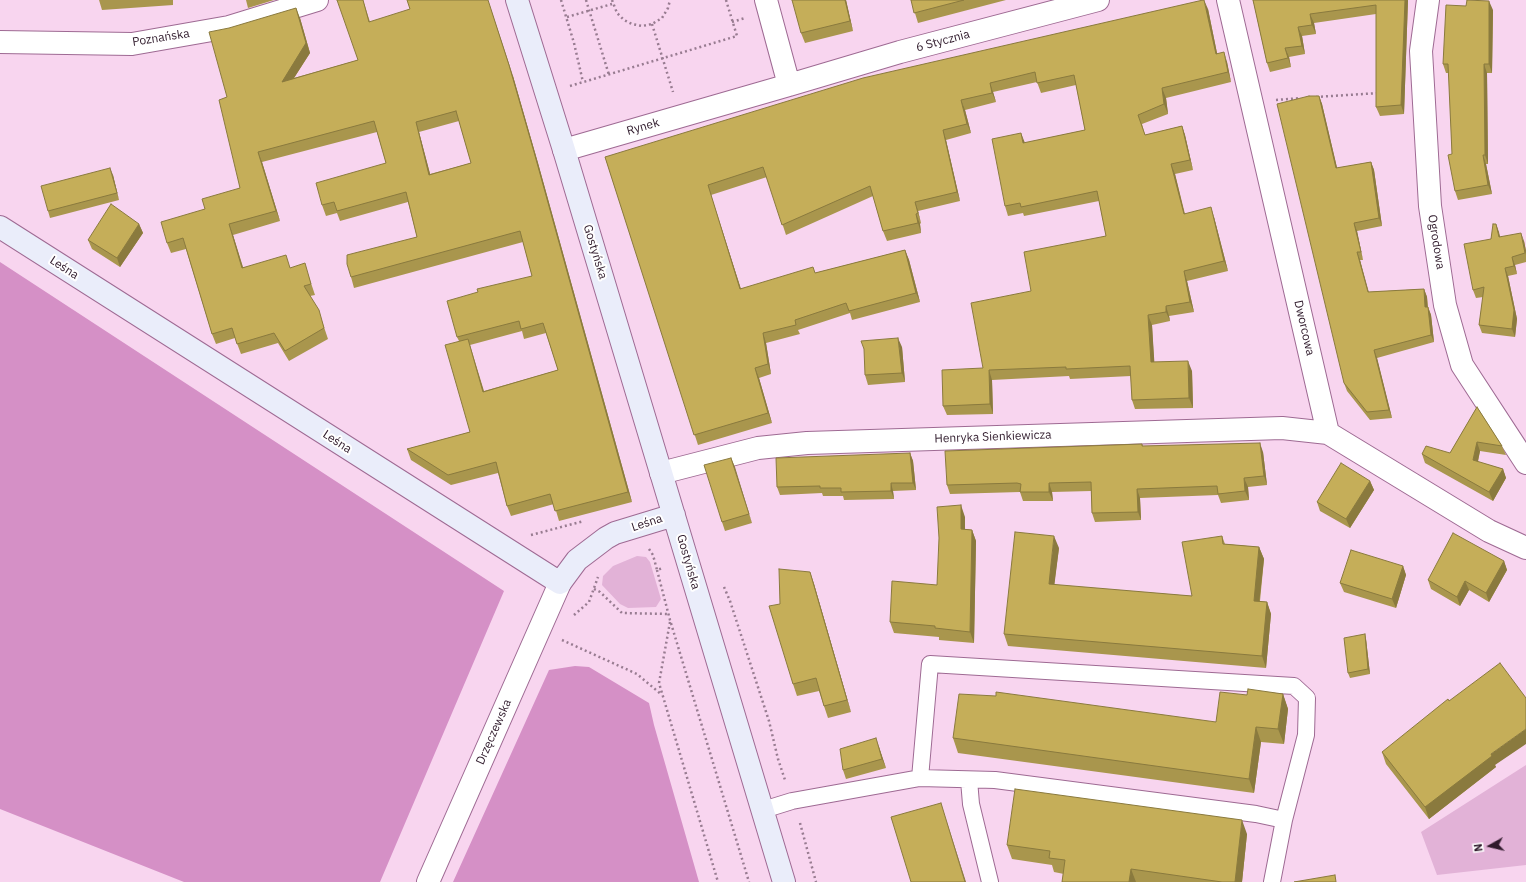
<!DOCTYPE html>
<meta charset="utf-8">
<style>
body{margin:0}
#map{position:relative;width:1526px;height:882px;overflow:hidden;background:#f8d5ef;font-family:"IBM Plex Sans",sans-serif}
canvas{display:block}
.north{position:absolute;left:1470px;top:826px;width:40px;height:40px;-webkit-text-stroke:3px #fff;paint-order:stroke;rotate:262deg;font-size:11px;font-weight:700;line-height:16px;text-align:center;color:#2f1a2b}
.north::after{content:'';display:block;margin:auto;width:14px;height:18px;background:#2f1a2b;clip-path:polygon(50% 0,100% 100%,50% 72%,0 100%)}
</style>
<div id="map">
<canvas width="1526" height="882"></canvas>
<div class="north">N</div>
</div>
<script>
const context = document.querySelector('canvas').getContext('2d');
context.lineJoin = 'round';
function paint(path, color) { context.fillStyle = color; context.fill(path, 'evenodd'); }
const shape = rows => new Path2D(rows.map(r => 'M' + r).join(''));
function stroke(path, color, width, dash) { context.strokeStyle = color; context.lineWidth = width; context.lineCap = dash ? 'butt' : 'round'; context.setLineDash(dash || []); context.stroke(path); }
function drawText(font, color, halo, rows, align = 'center') {
  context.font = font + ' "IBM Plex Sans",sans-serif'; context.lineWidth = 4; context.setLineDash([]); context.textBaseline = 'middle'; context.strokeStyle = halo; context.fillStyle = color; for (const [text, x, y, turn = 0] of rows) {
    context.save(); context.translate(x, y); context.rotate((+turn || 0) * Math.PI / 180); context.textAlign = isNaN(turn) ? turn : align; if (halo) context.strokeText(text, 0, 0); context.fillText(text, 0, 0); context.restore();
  }
}
const green = shape([
 [637,556,646,557,650,562,661,599,656,607,628,608,620,604,602,585,603,576,613,566],
 [1526,765,1526,865,1437,875,1421,832]
]);
const forest = shape([
 [0,262,504,591,380,882,184,882,0,809],
 [575,666,589,667,649,703,654,725,699,882,453,882,549,670]
]);
const path = shape([
 [561,0,574,43,583,82],
 [586,0,609,75],
 [612,0,617,13,624,20,632,24,642,26,652,24,662,18,668,8,670,0],
 [567,17,612,4],
 [732,22,745,18],
 [652,24,673,92],
 [570,86,737,36,726,0],
 [1316,97,1379,93],
 [1276,100,1301,98],
 [531,535,584,521],
 [649,549,653,555,657,570,663,568],
 [657,570,670,620,749,882],
 [724,587,730,601,769,721,778,759,785,780],
 [594,589,600,592,622,613,668,614],
 [574,615,589,602,598,577],
 [670,622,659,683,718,882],
 [562,640,637,674,662,695],
 [800,823,816,882]
]);
const lane = shape([
 [920,778,930,664,1294,686,1307,698,1306,735,1284,820,1272,882],
 [969,780,971,804,990,882],
 [763,810,792,801,920,778,995,780,1256,814,1284,820]
]);
const street = shape([
 [1228,0,1328,433],
 [1428,0,1421,51,1430,206,1445,305,1462,365,1526,463],
 [0,42,132,44,229,27,317,0],
 [789,85,900,52,1098,0],
 [564,150,789,85,766,0],
 [661,473,758,448,807,443,1282,428,1328,433,1489,531,1526,548],
 [428,882,560,583]
]);
const secondary = shape([
 [517,0,564,150,784,882],
 [0,227,560,583,577,560,606,538,615,533,674,515]
]);
const wall = shape([
 [99,0,173,0,173,5,102,10],
 [246,0,274,0,248,8],
 [363,0,370,22,513,76,538,163,632,502,559,521,554,504,511,516,507,506,498,473,451,485,411,460,407,449,470,432,459,341,457,337,478,292,532,276,523,242,354,288,351,277,417,237,408,202,340,221,337,213,326,216,322,205,386,163,377,132,262,162,280,221,233,235,243,267,291,268,308,274,315,295,310,296,322,321,328,339,289,361,278,343,241,354,235,338,216,344,212,334,186,249,171,253,167,243,205,209,240,188,227,97,300,18,310,53,294,78,358,60],
 [459,121,471,163,430,174,419,132],
 [522,331,524,339,546,333,558,370,484,391,470,345],
 [846,0,853,31,805,43,801,33],
 [911,0,1006,0,918,23],
 [1253,0,1408,0,1404,114,1380,116,1376,107,1376,14,1314,23,1316,34,1302,36,1305,54,1289,57,1291,67,1270,72,1267,63],
 [1208,9,1217,53,1227,62,1231,82,1166,98,1168,114,1142,124,1145,135,1182,126,1185,135,1193,170,1175,174,1185,214,1214,217,1228,271,1187,281,1194,312,1169,316,1170,321,1152,325,1154,362,1192,371,1193,408,1135,409,1132,400,1131,376,1070,379,1069,376,992,380,993,414,947,415,943,406,983,368,1031,291,1106,236,1099,201,1024,216,1023,213,1008,216,1005,206,1025,143,1085,130,1076,85,1041,93,1037,82,993,92,996,102,965,110,971,133,946,140,960,201,918,211,921,223,920,224,921,233,887,241,883,231,873,196,786,235,767,177,711,195,741,289,815,273,905,250,909,260,920,302,852,320,850,313,798,330,800,334,766,343,771,374,759,378,772,423,698,445,605,157],
 [1493,10,1492,73,1487,73,1488,164,1486,164,1492,194,1458,200,1455,191,1452,154,1449,73,1446,73,1443,64],
 [1319,96,1322,104,1337,168,1371,162,1374,170,1382,226,1357,231,1363,260,1360,260,1368,292,1424,289,1427,297,1428,307,1431,315,1434,342,1377,358,1392,418,1370,420,1347,391,1344,383],
 [113,175,119,200,50,218,48,211],
 [139,224,143,233,120,267,92,249,88,240],
 [1496,224,1500,237,1524,241,1526,251,1526,262,1515,265,1517,274,1508,276,1517,319,1515,337,1482,333,1479,325,1483,297,1476,298,1473,290],
 [902,347,905,382,868,385,865,375],
 [1477,407,1502,446,1506,455,1480,451,1478,462,1503,469,1506,478,1493,501,1425,463,1422,454,1450,453],
 [1142,444,1143,446,1263,452,1267,485,1248,487,1249,500,1221,503,1218,495,1140,498,1141,520,1095,522,1092,513,1091,491,1052,492,1053,501,1023,501,1020,492,950,494,947,485],
 [910,453,913,461,916,490,893,491,894,499,844,500,843,496,823,496,822,493,780,495,777,487],
 [731,458,752,523,725,531,722,522],
 [1370,481,1374,490,1350,528,1320,511,1317,502],
 [965,517,965,529,972,530,976,541,974,643,939,640,939,637,894,633,890,622,937,585],
 [1222,536,1225,544,1259,547,1264,559,1260,601,1267,602,1271,614,1266,668,1008,646,1004,634,1059,548,1054,585,1192,596],
 [1504,561,1507,570,1489,602,1469,590,1460,606,1431,589,1428,580],
 [1403,566,1406,575,1396,608,1344,592,1340,583],
 [810,572,814,584,851,712,828,718,819,691,797,696,793,684,780,604],
 [1365,634,1366,639,1370,674,1350,678,1348,673],
 [1283,694,1288,709,1284,744,1261,742,1254,793,958,753,953,738,1216,722,1247,695],
 [879,747,886,768,846,779,843,770],
 [1382,752,1495,765,1496,767,1429,819,1386,764],
 [1247,834,1242,882,1062,882,1064,874,1054,872,1052,865,1012,859,1007,845]
]);
const shadedWall = shape([
 [488,0,513,76,538,163,632,502,628,492],
 [845,0,846,0,853,31,850,21],
 [1204,0,1208,9,1219,63,1216,54],
 [1405,0,1408,0,1404,114,1401,105],
 [1489,1,1493,10,1492,73,1489,64],
 [296,8,300,18,310,53,285,92,282,82],
 [1310,14,1314,23,1316,34,1312,25],
 [1298,27,1302,36,1305,54,1302,46],
 [1285,48,1289,57,1291,67,1288,58],
 [1224,52,1227,62,1231,82,1228,72],
 [1484,64,1487,73,1488,164,1485,155],
 [990,83,993,92,996,102,992,93],
 [1162,88,1166,98,1168,114,1164,104],
 [1319,96,1322,104,1339,176,1336,168],
 [961,100,965,110,971,133,967,124],
 [416,122,419,132,433,185,429,175],
 [1182,126,1185,135,1193,170,1190,160],
 [943,130,946,140,960,201,957,192],
 [1021,133,1025,143,1023,143],
 [258,152,262,162,280,221,276,211],
 [1483,155,1486,164,1492,194,1488,185],
 [1371,162,1374,170,1382,226,1379,218],
 [1171,164,1175,174,1187,224,1184,214],
 [110,168,113,175,119,200,117,193],
 [708,185,711,195,744,299,740,289],
 [915,202,918,211,921,223,918,213],
 [1211,207,1214,217,1228,271,1224,261],
 [916,214,920,224,921,233,918,223],
 [1354,223,1357,231,1363,260,1361,252],
 [139,224,143,233,120,267,117,258],
 [229,224,233,235,246,278,242,268],
 [1496,224,1499,232,1502,246,1499,237],
 [1521,233,1524,241,1526,251,1526,255],
 [905,250,909,260,920,302,916,293],
 [1357,252,1360,260,1371,300,1368,292],
 [1512,257,1515,265,1517,274,1514,266],
 [1505,268,1508,276,1517,319,1515,337,1512,329],
 [1184,271,1187,281,1194,312,1190,302],
 [1424,289,1427,297,1428,315,1425,307],
 [1166,306,1169,316,1170,321,1166,312],
 [1428,307,1431,315,1434,342,1431,335],
 [1148,315,1152,325,1155,372,1151,362],
 [763,333,766,343,771,374,768,364],
 [898,338,902,347,905,382,902,373],
 [468,339,471,350,487,402,483,392],
 [1374,350,1377,358,1392,418,1389,410],
 [1188,361,1192,371,1193,408,1189,398],
 [755,368,759,378,772,423,768,413],
 [989,370,992,380,993,414,990,404],
 [1477,442,1480,451,1476,469,1473,460],
 [1260,443,1263,452,1267,485,1264,476],
 [910,453,913,461,916,490,913,483],
 [731,458,735,467,752,523,749,514],
 [1503,469,1506,478,1493,501,1489,492],
 [1244,478,1248,487,1249,500,1245,491],
 [1370,481,1374,490,1350,528,1346,519],
 [891,483,893,491,894,499,891,491],
 [1049,483,1052,492,1053,501,1049,492],
 [1137,489,1140,498,1141,520,1138,512],
 [961,505,965,517,965,540,961,529],
 [972,530,976,541,974,643,970,632],
 [1054,536,1059,548,1053,596,1049,584],
 [1259,547,1264,559,1258,613,1254,601],
 [1504,561,1507,570,1489,602,1486,593],
 [1403,566,1406,575,1396,608,1392,599],
 [810,572,814,584,851,712,847,700],
 [1465,581,1469,590,1460,606,1457,597],
 [1267,602,1271,614,1266,668,1262,656],
 [1365,634,1366,639,1370,674,1368,669],
 [1283,694,1288,709,1284,744,1278,729],
 [1256,727,1261,742,1254,793,1249,779],
 [1526,729,1526,744,1495,765,1496,767,1429,819,1425,807,1491,754],
 [876,738,886,768,882,759],
 [941,803,945,816,966,882,965,882],
 [1242,820,1247,834,1242,882,1235,882],
 [1131,869,1136,882,1129,882]
]);
const building = shape([
 [337,0,363,0,369,22,410,9,407,0,488,0,509,65,534,152,628,492,555,511,550,494,507,506,496,462,448,475,407,449,470,432,445,345,468,339,483,392,558,370,543,323,521,329,519,321,457,337,447,301,478,292,477,289,532,276,520,231,351,277,347,264,347,255,417,237,406,192,337,211,334,202,322,205,316,183,386,163,374,121,258,152,276,211,229,224,242,268,286,255,290,268,305,263,311,284,304,286,319,310,324,328,285,351,274,333,237,344,232,328,212,334,183,238,167,243,161,222,205,209,202,199,240,188,219,100,227,97,209,32,229,28,296,8,306,43,282,82,358,60,337,0],
 [456,111,471,163,429,175,416,122,456,111],
 [792,0,845,0,850,21,801,33,792,0],
 [911,0,964,0,914,13,911,0],
 [1203,0,1204,0,1216,54,1224,52,1228,72,1162,88,1164,104,1138,115,1145,135,1182,126,1190,160,1171,164,1184,214,1211,207,1224,261,1184,271,1190,302,1166,306,1166,312,1148,315,1151,362,1188,361,1189,398,1132,400,1130,366,1066,369,1066,367,989,370,990,404,943,406,942,370,983,368,971,303,1031,291,1024,252,1106,236,1097,191,1021,207,1020,203,1005,206,992,139,1021,133,1023,143,1085,130,1074,75,1037,83,1035,72,990,83,992,93,961,100,967,124,943,130,957,192,915,202,918,213,916,214,918,223,883,231,870,186,782,225,763,167,708,185,740,289,813,267,815,273,905,250,916,293,849,311,846,303,795,320,796,325,763,333,768,364,755,368,768,413,694,435,605,157,863,78,1203,0],
 [1253,0,1405,0,1401,105,1376,107,1376,5,1310,14,1312,25,1298,27,1302,46,1285,48,1288,58,1267,63,1253,0],
 [1467,0,1489,1,1489,64,1484,64,1485,155,1483,155,1488,185,1455,191,1448,155,1452,154,1448,64,1443,64,1446,5,1466,6,1467,0],
 [1309,96,1319,96,1336,168,1371,162,1379,218,1354,223,1361,252,1357,252,1368,292,1424,289,1425,307,1428,307,1431,335,1374,350,1389,410,1367,412,1344,383,1277,104,1309,96],
 [110,168,117,193,48,211,41,186,110,168],
 [111,204,139,224,117,258,88,240,111,204],
 [1493,224,1496,224,1499,237,1521,233,1525,253,1512,257,1514,266,1505,268,1514,310,1512,329,1479,325,1484,287,1473,290,1464,244,1491,239,1493,224],
 [898,338,902,373,865,375,864,349,861,341,898,338],
 [1477,407,1502,446,1477,442,1473,460,1503,469,1489,492,1422,454,1426,446,1450,453,1477,407],
 [1260,443,1264,476,1244,478,1245,491,1218,494,1217,486,1137,489,1138,512,1092,513,1091,482,1049,483,1049,492,1020,492,1021,484,1017,483,947,485,945,451,1142,444,1142,446,1260,443],
 [910,453,913,483,891,483,891,491,841,492,841,488,820,488,820,486,777,487,776,458,910,453],
 [731,458,749,514,722,522,704,465,731,458],
 [1341,463,1370,481,1346,519,1317,502,1341,463],
 [961,505,961,529,972,530,970,632,935,628,935,626,890,622,892,581,937,585,939,538,937,507,961,505],
 [1015,532,1054,536,1049,584,1192,596,1182,542,1222,536,1223,544,1259,547,1254,601,1267,602,1262,656,1004,634,1015,532],
 [1453,533,1504,561,1486,593,1465,581,1457,597,1428,580,1453,533],
 [1351,550,1403,566,1392,599,1340,583,1351,550],
 [779,569,810,572,847,700,824,706,816,678,793,684,769,606,780,604,779,569],
 [1365,634,1368,669,1348,673,1344,638,1365,634],
 [1500,663,1526,698,1526,729,1491,754,1492,756,1425,807,1382,752,1448,699,1449,701,1500,663],
 [1248,689,1283,694,1278,729,1256,727,1249,779,953,738,959,694,996,696,996,692,1216,722,1220,692,1247,695,1248,689],
 [876,738,882,759,843,770,840,749,876,738],
 [1015,789,1242,820,1235,882,1222,882,1131,869,1129,882,1062,882,1065,860,1049,858,1050,851,1007,845,1015,789],
 [941,803,965,882,911,882,891,817,941,803],
 [1335,875,1336,882,1294,882,1335,875]
]);
const streetNames = [
 ["Poznańska",161,38,-9],
 ["6 Stycznia",943,41,-15],
 ["Rynek",643,127,-16],
 ["Ogrodowa",1436,242,81],
 ["Gostyńska",595,252,73],
 ["Leśna",64,268,33],
 ["Dworcowa",1304,328,77],
 ["Henryka Sienkiewicza",993,437,-2],
 ["Leśna",337,442,33],
 ["Leśna",647,523,-18],
 ["Gostyńska",688,562,74],
 ["Drzęczewska",494,732,-66]
];
paint(green, '#e2b2d7');
paint(forest, '#d590c6');
stroke(lane, '#9e6a93', 18);
stroke(street, '#9e6a93', 24);
stroke(secondary, '#9e6a93', 24);
stroke(path, '#987c91', 2.5, [2, 3]);
stroke(lane, '#fff', 16);
stroke(street, '#fff', 22);
stroke(secondary, '#eaedfa', 22);
paint(wall, '#a9964d');
paint(shadedWall, '#8a7a3e');
paint(building, '#c5ae59');
stroke(building, '#8a7a3e', 1);
drawText('12px', '#2f1a2b', '#fff', streetNames);
</script>
